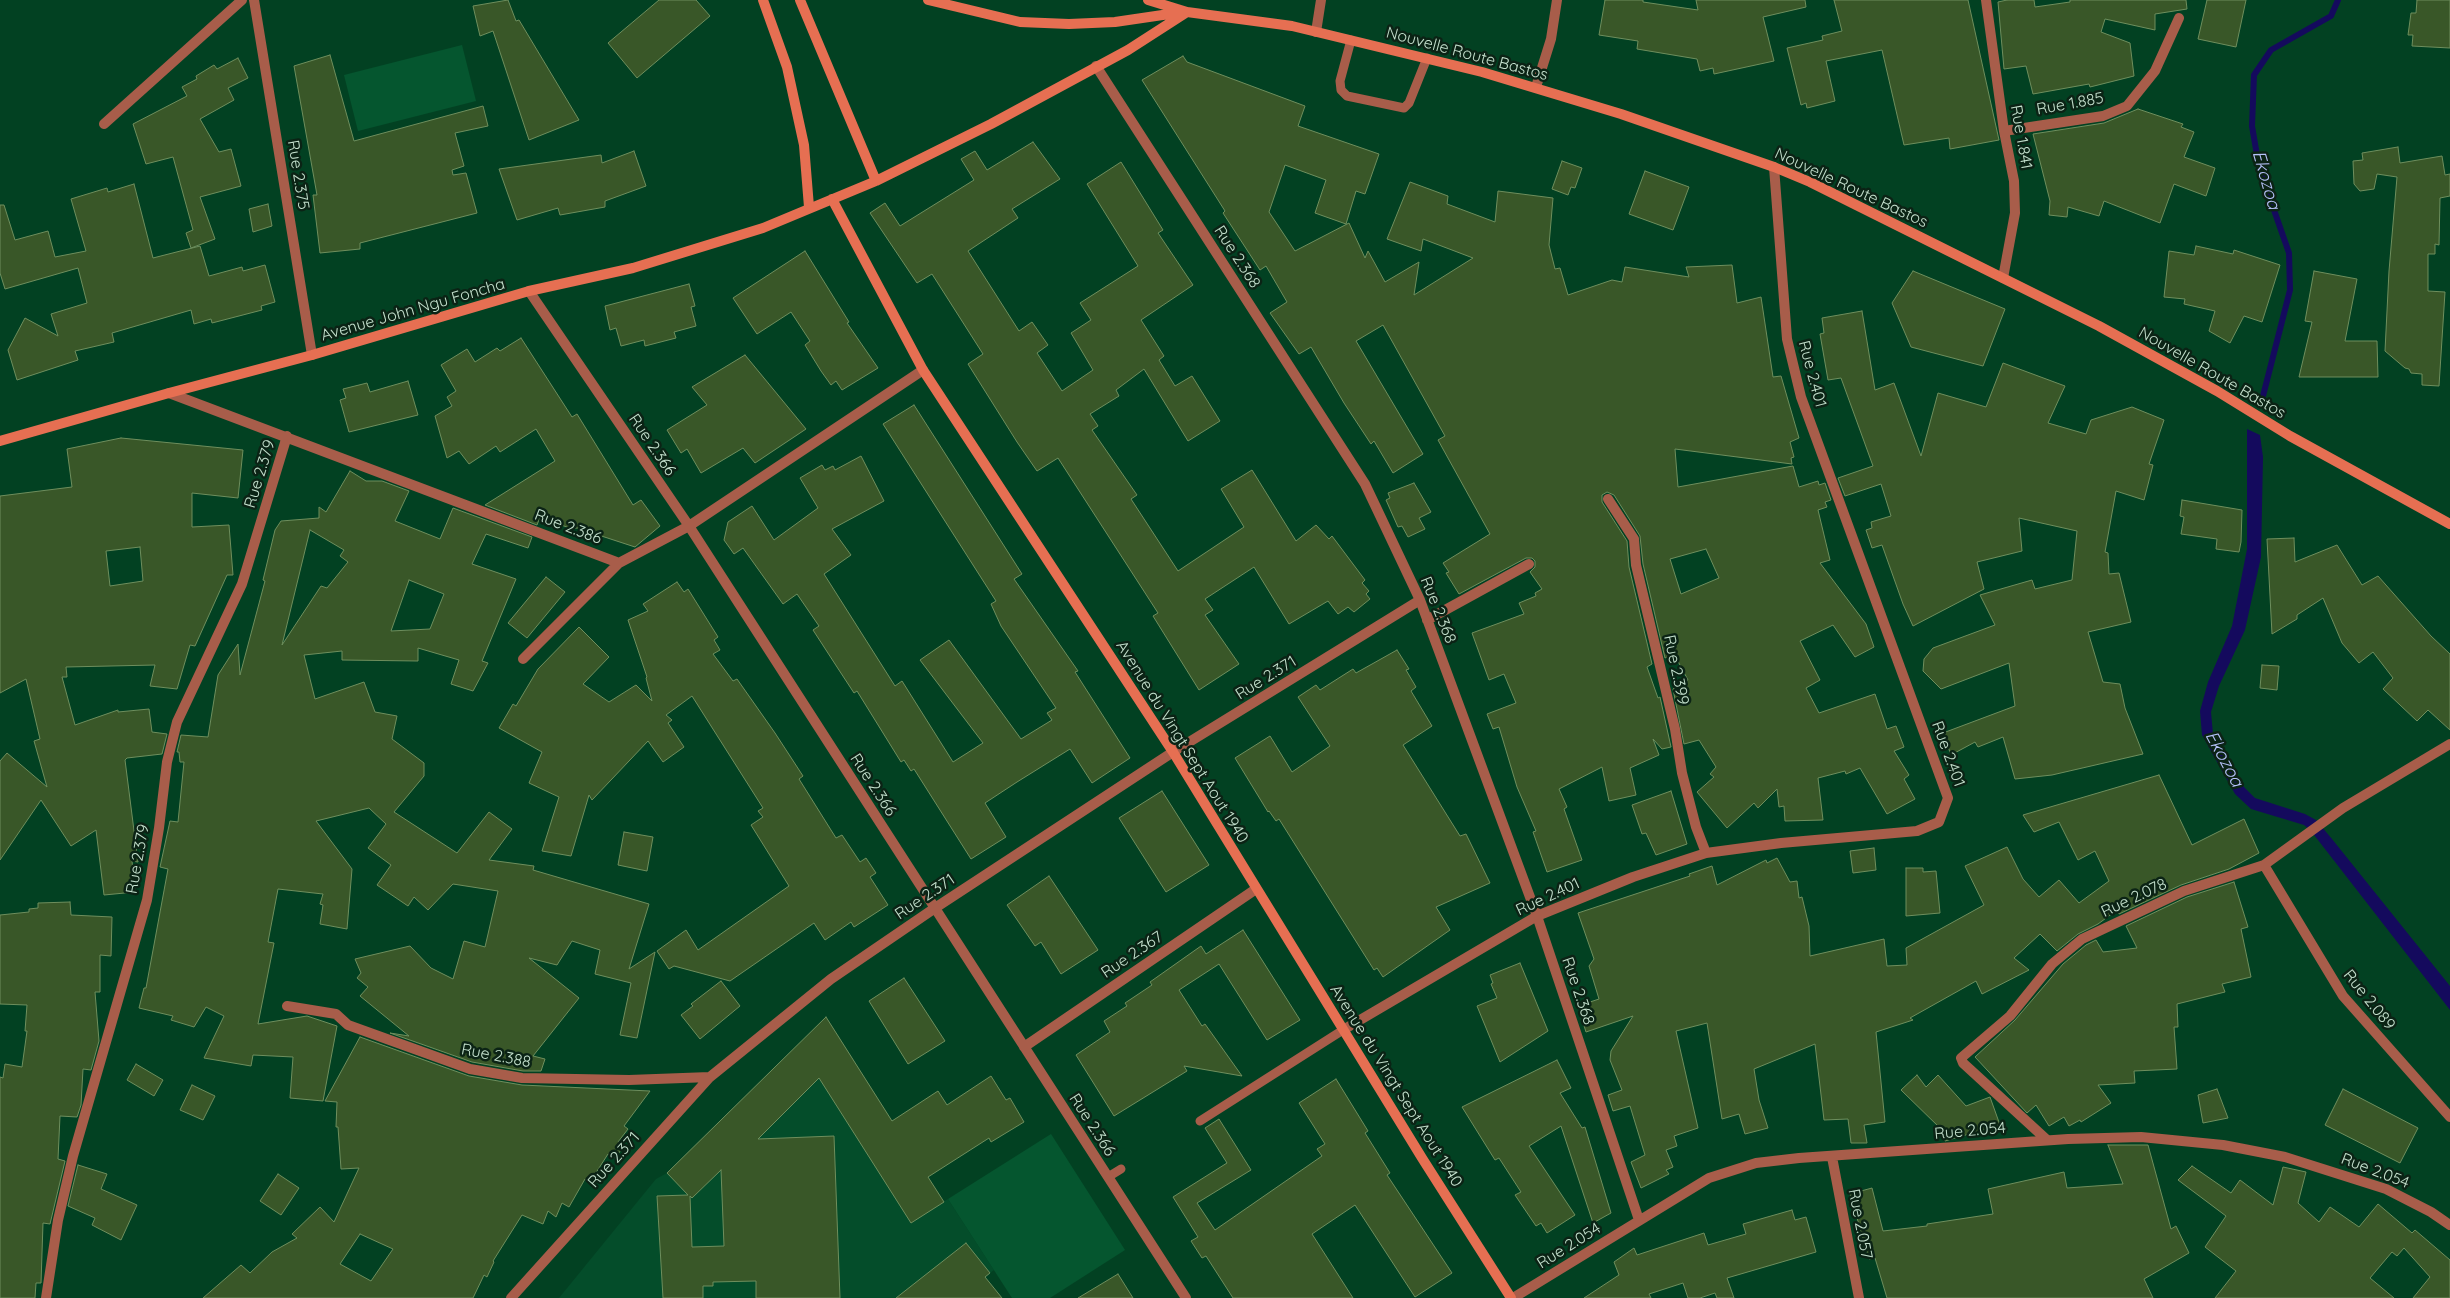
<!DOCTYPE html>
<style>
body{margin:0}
canvas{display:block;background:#024122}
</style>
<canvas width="2450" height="1298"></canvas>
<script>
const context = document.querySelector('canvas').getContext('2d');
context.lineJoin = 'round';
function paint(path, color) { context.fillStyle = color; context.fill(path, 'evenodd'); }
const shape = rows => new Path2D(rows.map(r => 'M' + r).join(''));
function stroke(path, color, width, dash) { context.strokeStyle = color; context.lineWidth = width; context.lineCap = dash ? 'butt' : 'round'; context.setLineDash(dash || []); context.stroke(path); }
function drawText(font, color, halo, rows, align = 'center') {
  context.font = font + ' Quicksand,sans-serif'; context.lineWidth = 5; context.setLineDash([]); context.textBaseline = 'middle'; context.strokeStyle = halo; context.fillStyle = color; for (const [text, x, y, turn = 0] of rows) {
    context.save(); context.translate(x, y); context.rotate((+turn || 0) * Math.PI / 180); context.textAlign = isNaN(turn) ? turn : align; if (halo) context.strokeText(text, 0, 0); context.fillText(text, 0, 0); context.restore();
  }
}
const built = shape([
 [826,1017,943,1202,948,1199,994,1270,956,1298,559,1298,656,1179,667,1173]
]);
const green = shape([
 [462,45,476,101,358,131,344,75],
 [1051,1134,1125,1250,1050,1298,1012,1298,948,1199]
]);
const water = shape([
 [2247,429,2260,435,2263,457,2261,557,2245,630,2219,686,2211,712,2213,734,2244,787,2255,798,2305,814,2316,820,2332,839,2450,986,2450,1010,2311,831,2304,825,2251,809,2235,794,2202,735,2200,711,2208,682,2232,626,2247,549]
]);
const stream = shape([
 [2263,396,2290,290,2289,253,2259,167,2252,126,2254,75,2271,50,2331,16,2338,0]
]);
const building = shape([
 [508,0,516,21,519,20,579,120,529,140,493,31,480,36,473,6,508,0],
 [659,0,696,0,710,16,637,78,608,43,659,0],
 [1605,0,1643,0,1643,2,1698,10,1696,0,1805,0,1806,7,1763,17,1774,61,1714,74,1713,68,1700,71,1697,59,1637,49,1638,41,1599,35,1605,0],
 [1834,0,1968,0,1999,140,1950,149,1949,138,1904,145,1882,50,1826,61,1835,101,1807,108,1806,103,1801,105,1787,48,1823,40,1822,36,1842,31,1834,0],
 [2007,0,2034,0,2035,7,2070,2,2070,0,2186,0,2187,9,2155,14,2155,30,2105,19,2101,32,2130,43,2134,76,2090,87,2089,84,2033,94,2026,66,2004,69,1998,2,2007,0],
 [2207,0,2246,0,2236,47,2198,39,2207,0],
 [2417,0,2450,0,2450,48,2412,46,2413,35,2408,35,2411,13,2416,13,2417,0],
 [330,55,354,141,483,106,488,126,455,133,464,166,452,170,453,175,466,173,477,213,360,243,360,249,320,253,313,195,317,195,294,66,330,55],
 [1183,56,1187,62,1305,106,1298,126,1379,154,1365,194,1356,191,1346,224,1315,213,1326,180,1285,165,1269,212,1295,251,1349,223,1365,258,1368,251,1385,282,1419,262,1414,295,1473,258,1423,239,1421,251,1387,239,1410,182,1448,196,1447,204,1495,222,1498,191,1553,198,1549,245,1555,269,1560,268,1568,295,1612,280,1622,282,1625,267,1689,277,1686,267,1732,265,1737,303,1761,297,1773,377,1781,376,1799,438,1790,442,1794,457,1791,458,1792,464,1675,449,1678,487,1793,466,1799,487,1818,481,1819,485,1825,483,1831,500,1825,502,1827,507,1818,510,1830,560,1820,563,1866,624,1874,647,1855,657,1833,625,1800,641,1820,680,1806,688,1819,713,1875,694,1887,729,1896,726,1904,747,1894,751,1909,775,1904,779,1915,799,1887,814,1860,768,1846,774,1845,771,1818,778,1823,820,1785,821,1784,806,1779,807,1777,789,1758,808,1754,803,1727,828,1697,792,1714,777,1710,774,1716,767,1699,740,1684,744,1673,689,1688,680,1674,654,1665,658,1643,564,1640,536,1614,495,1607,492,1602,495,1602,502,1627,541,1629,567,1652,664,1647,667,1658,698,1660,697,1671,747,1662,749,1653,739,1659,755,1630,768,1636,795,1609,801,1602,767,1559,789,1567,807,1564,809,1582,860,1547,872,1533,832,1536,831,1517,787,1499,727,1493,729,1487,714,1516,703,1504,674,1489,680,1472,633,1524,614,1519,603,1536,596,1535,593,1542,589,1530,572,1535,567,1535,561,1532,558,1526,558,1459,594,1446,573,1449,572,1443,563,1490,534,1438,440,1445,436,1383,325,1356,341,1423,454,1393,473,1374,441,1371,444,1344,403,1311,347,1299,354,1270,313,1287,302,1266,266,1260,270,1223,213,1225,211,1142,80,1183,56],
 [1706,549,1719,578,1681,594,1670,559,1706,549],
 [238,58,248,78,228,88,234,100,200,119,219,152,231,149,241,186,200,197,215,239,191,248,186,233,193,230,173,157,146,164,133,124,187,96,182,87,197,79,196,76,214,65,217,69,238,58],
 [2138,109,2183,124,2181,127,2194,132,2184,157,2215,168,2206,196,2174,184,2160,223,2104,201,2099,216,2068,207,2067,217,2049,215,2050,201,2033,134,2104,123,2138,109],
 [1033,142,1060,179,1012,209,1018,218,968,251,1019,331,1032,322,1048,345,1037,353,1062,391,1093,370,1071,333,1091,320,1080,303,1138,266,1087,184,1121,162,1163,230,1158,233,1193,285,1141,320,1164,356,1159,360,1175,386,1192,376,1220,421,1188,441,1144,369,1116,390,1119,396,1090,414,1098,426,1092,430,1137,495,1131,499,1178,571,1244,527,1221,489,1252,470,1296,541,1316,525,1329,539,1332,536,1365,580,1362,583,1369,591,1366,594,1370,599,1354,612,1348,607,1338,614,1328,601,1289,624,1254,567,1205,599,1213,610,1205,615,1239,664,1199,690,1153,616,1158,613,1058,458,1037,471,1017,442,968,364,983,354,932,274,917,283,870,213,885,203,900,226,974,180,961,159,975,151,987,170,1033,142],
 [2398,147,2400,163,2442,156,2445,175,2450,174,2450,196,2440,198,2439,245,2435,244,2435,254,2428,254,2428,291,2445,292,2439,386,2422,385,2422,374,2411,373,2409,369,2405,368,2385,351,2389,271,2397,177,2377,174,2374,189,2360,191,2354,184,2353,161,2363,160,2362,153,2398,147],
 [634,151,646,186,605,201,605,207,560,215,558,208,517,220,499,169,601,155,602,163,634,151],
 [1562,161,1582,168,1575,188,1571,187,1568,195,1552,189,1562,161],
 [1645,171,1689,187,1673,230,1629,214,1645,171],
 [134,184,153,258,200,246,209,276,242,267,243,271,265,265,275,302,261,306,262,310,212,323,211,319,194,324,191,310,112,333,114,342,75,351,78,360,17,380,8,350,25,318,58,336,51,314,87,303,78,268,5,289,0,273,0,205,4,205,15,240,48,231,55,257,86,251,71,199,107,188,108,192,134,184],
 [268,204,272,226,253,232,249,209,268,204],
 [2196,246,2233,254,2234,250,2280,265,2262,322,2244,316,2230,343,2209,331,2215,311,2184,304,2185,299,2164,297,2169,251,2194,255,2196,246],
 [805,251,849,322,847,323,878,368,842,390,836,381,831,385,821,371,805,345,810,341,791,312,757,334,733,298,805,251],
 [1913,271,2005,309,1983,366,1911,347,1892,303,1913,271],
 [2314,271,2357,279,2345,341,2377,341,2378,377,2299,377,2312,322,2305,321,2314,271],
 [689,284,695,306,691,307,696,326,674,332,676,338,645,346,644,340,621,346,616,328,610,330,605,306,689,284],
 [1862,311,1875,390,1894,383,1921,456,1938,393,1986,407,2003,363,2065,386,2048,423,2086,434,2091,420,2132,407,2164,420,2149,464,2153,465,2144,500,2116,491,2105,552,2108,553,2109,574,2119,573,2131,622,2088,632,2103,682,2120,684,2125,708,2143,754,2052,775,2015,779,2003,737,1978,747,1975,742,1951,755,1943,733,2015,706,2009,663,1941,689,1923,671,1924,659,1933,648,1995,625,1980,595,2032,580,2035,589,2072,580,2077,531,2019,518,2022,551,1977,562,1984,589,1913,626,1903,604,1882,545,1872,548,1866,530,1872,528,1871,522,1891,516,1881,484,1845,496,1838,478,1873,466,1841,378,1828,380,1820,334,1824,333,1822,318,1862,311],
 [521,338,572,417,577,414,633,505,641,500,660,526,635,547,577,528,572,529,540,517,537,525,485,505,555,461,536,429,500,452,496,446,469,464,459,451,447,458,435,416,452,406,447,397,456,391,441,365,467,349,475,362,497,348,500,351,521,338],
 [745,355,806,429,755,463,743,448,701,473,687,449,681,453,667,430,707,405,692,387,745,355],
 [408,381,418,415,349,432,340,400,346,398,343,389,367,383,370,392,408,381],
 [914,405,1022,574,1014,579,1078,671,1075,672,1130,758,1092,783,1070,749,1017,782,985,803,1006,837,971,859,914,769,911,771,904,760,901,762,857,691,854,693,837,667,813,630,819,626,797,594,783,604,743,548,734,554,724,540,728,522,752,506,774,540,818,508,800,478,822,465,825,470,833,466,835,470,861,456,884,501,832,529,851,555,824,574,895,686,902,681,953,762,983,743,920,660,949,640,1021,739,1052,720,1047,713,1056,708,1001,626,991,604,996,601,883,424,914,405],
 [121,438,243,450,238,498,192,493,192,527,229,525,233,575,227,575,195,646,190,645,177,689,150,686,155,665,66,667,67,677,62,677,75,725,118,710,118,712,149,709,152,732,167,734,162,754,127,758,125,760,138,862,132,861,135,892,104,895,96,830,71,846,41,800,0,860,0,761,7,753,47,787,34,741,40,739,26,679,0,693,0,496,72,487,67,449,121,438],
 [140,547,143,581,110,586,106,551,140,547],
 [350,471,366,481,382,481,409,491,395,521,440,539,453,508,532,537,528,548,486,534,472,564,516,579,482,661,488,663,473,691,451,684,459,660,418,648,418,661,342,660,342,651,304,655,315,699,364,682,375,712,397,716,392,739,424,763,424,776,394,812,457,853,489,812,512,829,489,860,534,866,533,870,649,904,629,969,655,952,637,1038,620,1035,631,983,595,974,600,950,572,941,557,965,529,958,579,998,533,1056,545,1059,541,1071,523,1071,472,1062,390,1033,409,1036,360,996,368,987,357,978,361,973,355,959,410,946,431,968,453,979,464,941,485,947,498,891,453,884,428,910,414,897,408,906,377,885,391,865,368,848,386,824,369,808,316,821,352,869,347,929,320,924,323,905,320,904,323,894,278,889,268,942,274,943,258,1024,307,1016,337,1026,323,1101,290,1098,293,1057,253,1055,251,1066,204,1058,224,1016,206,1007,194,1027,171,1020,173,1016,139,1008,144,988,146,988,168,869,160,867,170,821,178,822,184,762,180,762,179,752,177,752,181,735,208,737,218,675,238,644,240,675,265,581,263,580,275,530,281,521,319,518,319,507,326,512,350,471],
 [310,530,344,550,340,556,348,562,327,588,321,586,282,645,310,530],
 [409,580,444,594,430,629,391,631,409,580],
 [1414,483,1431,512,1419,518,1425,529,1408,537,1402,526,1398,527,1386,500,1390,498,1388,493,1414,483],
 [2182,500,2242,510,2241,542,2239,552,2216,549,2217,539,2181,534,2184,517,2180,516,2182,500],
 [2294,538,2295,562,2337,545,2362,585,2378,576,2431,636,2450,654,2450,730,2428,710,2417,721,2383,689,2393,678,2373,652,2359,663,2342,643,2323,598,2297,615,2297,619,2272,634,2267,539,2294,538],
 [546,577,565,592,527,638,508,623,546,577],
 [677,582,684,592,688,589,718,637,714,640,720,650,713,654,733,681,737,679,775,733,803,776,799,779,836,838,842,835,860,862,866,858,876,873,870,877,888,905,854,927,851,922,825,940,814,923,730,981,674,966,669,969,657,951,686,930,698,950,789,886,751,825,763,817,758,811,763,808,692,696,666,715,672,720,668,723,684,747,663,762,648,741,592,800,589,795,571,856,542,851,559,797,529,783,542,752,499,728,513,704,516,706,538,669,579,627,609,657,583,684,609,702,636,685,652,701,646,678,647,677,628,620,648,611,643,604,677,582],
 [1397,650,1409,669,1406,670,1416,687,1411,691,1432,726,1403,745,1460,836,1466,834,1490,883,1436,907,1450,930,1383,977,1377,968,1374,970,1279,819,1276,821,1269,811,1268,812,1235,758,1270,736,1292,772,1330,746,1298,697,1316,685,1320,690,1353,669,1356,673,1397,650],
 [2262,665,2279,666,2277,690,2260,688,2262,665],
 [2159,775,2192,845,2244,819,2259,853,2229,869,2181,885,2119,914,2117,910,2098,924,2078,934,2057,951,2040,934,2014,958,2029,970,1982,994,1976,981,1910,1018,1913,1020,1876,1032,1885,1122,1864,1125,1867,1143,1851,1143,1848,1119,1824,1120,1815,1044,1754,1069,1759,1100,1768,1128,1745,1134,1739,1114,1722,1119,1707,1023,1676,1031,1698,1128,1674,1136,1677,1146,1666,1150,1673,1167,1666,1170,1669,1174,1641,1188,1631,1162,1645,1155,1630,1106,1613,1111,1608,1095,1622,1090,1610,1060,1611,1051,1633,1016,1586,1032,1578,1006,1599,999,1589,966,1594,959,1578,913,1690,876,1689,874,1712,866,1717,885,1766,860,1767,863,1777,858,1790,882,1797,881,1799,898,1802,897,1809,926,1810,956,1884,939,1887,966,1907,965,1906,948,1984,905,1965,866,2007,847,2023,879,2039,897,2059,880,2079,903,2109,881,2095,851,2078,860,2059,822,2034,832,2023,815,2159,775],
 [1162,791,1209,865,1166,892,1119,818,1162,791],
 [1671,791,1687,844,1656,855,1646,833,1642,834,1632,805,1671,791],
 [624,832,653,837,647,871,618,865,624,832],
 [1874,848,1876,870,1853,873,1850,851,1874,848],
 [1906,868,1923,868,1923,872,1936,871,1940,913,1906,916,1906,868],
 [1049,876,1098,950,1061,974,1041,942,1035,946,1007,905,1049,876],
 [2234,882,2248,927,2241,929,2251,977,2222,984,2225,992,2177,1004,2178,1027,2174,1027,2177,1069,2134,1071,2135,1083,2098,1085,2111,1103,2081,1122,2080,1120,2069,1126,2064,1117,2049,1126,2036,1105,2027,1113,1975,1057,2015,1020,2063,964,2086,945,2096,940,2103,952,2137,948,2126,926,2187,897,2234,882],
 [70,902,71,915,112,917,111,956,100,955,100,992,95,992,99,1041,91,1070,83,1069,81,1105,77,1117,60,1116,58,1159,65,1161,50,1224,43,1223,41,1283,36,1283,35,1298,0,1298,0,1077,3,1078,5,1064,22,1067,27,1031,25,1031,27,1005,0,1004,0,915,29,912,29,909,38,908,38,903,70,902],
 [1243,930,1300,1020,1267,1040,1219,964,1179,990,1202,1026,1205,1024,1242,1076,1184,1066,1187,1071,1114,1116,1076,1055,1110,1032,1104,1021,1127,1006,1125,1003,1152,985,1150,982,1201,946,1206,954,1243,930],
 [1520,963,1548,1031,1500,1062,1477,1006,1497,998,1491,984,1493,983,1490,975,1520,963],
 [904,978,945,1041,908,1064,869,1001,904,978],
 [721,981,740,1006,700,1039,681,1015,693,1006,691,1004,721,981],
 [826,1017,892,1121,938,1091,947,1105,991,1076,1006,1100,1010,1098,1024,1122,991,1142,989,1138,928,1177,944,1202,911,1223,819,1078,758,1139,834,1136,840,1298,756,1298,756,1281,713,1282,713,1286,703,1286,703,1298,663,1298,657,1196,688,1195,667,1173,826,1017],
 [721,1170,724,1246,692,1247,690,1196,692,1198,721,1170],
 [360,1037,469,1076,522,1085,650,1091,624,1126,628,1129,618,1142,624,1146,615,1158,608,1154,590,1182,585,1179,569,1207,562,1203,556,1217,548,1211,543,1224,522,1215,493,1261,494,1262,487,1277,484,1275,473,1298,203,1298,241,1265,250,1273,272,1252,297,1238,292,1234,320,1207,334,1222,359,1168,341,1169,338,1127,336,1127,337,1102,325,1101,360,1037],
 [360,1234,393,1249,371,1281,340,1264,360,1234],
 [1557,1060,1571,1088,1560,1093,1582,1128,1585,1127,1611,1213,1593,1223,1561,1126,1529,1146,1575,1215,1547,1233,1541,1223,1536,1226,1515,1195,1521,1192,1499,1158,1495,1160,1462,1107,1557,1060],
 [136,1064,163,1080,154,1096,127,1080,136,1064],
 [1917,1075,1926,1087,1938,1075,1966,1106,1990,1097,2000,1125,1945,1141,1941,1129,1901,1090,1917,1075],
 [1336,1079,1368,1131,1365,1133,1390,1173,1387,1175,1452,1273,1415,1297,1355,1205,1312,1234,1353,1298,1233,1298,1206,1256,1202,1258,1191,1241,1198,1237,1173,1197,1227,1163,1205,1128,1219,1119,1251,1170,1197,1203,1215,1230,1322,1156,1317,1149,1325,1144,1299,1103,1336,1079],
 [192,1085,215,1096,203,1120,180,1110,192,1085],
 [2217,1089,2228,1118,2203,1123,2198,1095,2217,1089],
 [2343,1089,2418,1128,2400,1163,2325,1125,2343,1089],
 [2108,1145,2148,1145,2171,1229,2176,1226,2189,1253,2144,1279,2153,1298,1887,1298,1875,1258,1869,1259,1850,1194,1872,1188,1883,1231,1927,1226,1927,1224,1993,1214,1988,1189,2064,1172,2067,1188,2123,1184,2108,1145],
 [78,1165,107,1174,101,1189,137,1205,121,1240,92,1225,95,1218,68,1206,78,1165],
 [2192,1166,2231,1193,2240,1180,2273,1205,2283,1167,2306,1172,2298,1203,2319,1222,2330,1207,2359,1227,2378,1204,2412,1233,2415,1230,2450,1260,2450,1298,2413,1298,2430,1277,2404,1248,2397,1256,2392,1252,2370,1278,2394,1298,2215,1298,2236,1271,2205,1247,2226,1216,2178,1180,2192,1166],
 [278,1174,299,1188,281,1215,260,1201,278,1174],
 [1792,1210,1795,1220,1806,1217,1816,1252,1727,1278,1734,1298,1717,1298,1715,1293,1700,1298,1688,1298,1683,1283,1649,1294,1651,1298,1584,1298,1619,1275,1614,1262,1634,1248,1637,1255,1704,1233,1708,1245,1746,1234,1743,1224,1792,1210],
 [966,1243,990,1273,985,1277,1002,1298,896,1298,966,1243],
 [1118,1274,1133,1298,1078,1298,1118,1274]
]);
const service = shape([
 [1351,40,1340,81,1341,90,1347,96,1404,108,1409,103,1427,58],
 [1200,1121,1343,1030],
 [1108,1177,1121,1169]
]);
const minor = shape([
 [254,0,312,355],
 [1986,0,2004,131,2014,181,2015,213,2003,278],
 [1316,32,1321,0],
 [1096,66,1365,484,1420,600,1537,916,1639,1220],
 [1536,87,1551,39,1557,0],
 [104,124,242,0],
 [2004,131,2103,116,2127,106,2155,71,2179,18],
 [529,291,689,526,1186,1298],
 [169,393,619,563],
 [1608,499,1634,539,1636,565,1675,729,1682,773,1696,827,1706,853],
 [1427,620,1529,564],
 [523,659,619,563,689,526,923,370],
 [2264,865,2343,996,2450,1117],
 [287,1006,336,1014,348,1025,470,1069,522,1078,629,1080,710,1077],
 [1343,1030,1537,916,1633,877,1706,853,1781,843,1917,831,1939,822,1948,798,1801,397,1787,339,1774,167],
 [1024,1047,1256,889],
 [2047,1140,1963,1063,1961,1058,2010,1016,2052,964,2082,939,2184,891,2264,865,2343,808,2450,744],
 [1832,1157,1859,1298],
 [46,1298,58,1220,73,1156,147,900,159,828,167,762,177,722,242,584,287,436],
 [511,1298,710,1077,831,979,935,908,1173,752,1420,600],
 [1513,1298,1709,1178,1756,1163,1799,1158,2068,1139,2141,1137,2223,1145,2285,1157,2386,1189,2431,1212,2450,1225]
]);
const secondary = shape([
 [763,0,787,67,804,145,809,207],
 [800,0,876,181],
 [928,0,1020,22,1069,24,1115,22,1183,12],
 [1148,0,1187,12,1292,26,1482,72,1621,114,1774,167,1810,182,2099,326,2217,391,2290,436,2450,524],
 [832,199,923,370,1173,752,1422,1158,1511,1298],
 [0,441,169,393,312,355,529,291,633,268,763,228,876,181,991,124,1128,50,1187,12]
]);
const streetNames = [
 ["Nouvelle Route Bastos",1467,54,15],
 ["Rue 1.885",2070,104,-10],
 ["Rue 1.841",2021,137,80],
 ["Rue 2.375",298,175,81],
 ["Nouvelle Route Bastos",1851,188,25],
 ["Rue 2.368",1237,257,57],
 ["Avenue John Ngu Foncha",413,310,-16],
 ["Nouvelle Route Bastos",2212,373,30],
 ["Rue 2.401",1812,374,75],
 ["Rue 2.366",652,445,56],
 ["Rue 2.379",260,474,-73],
 ["Rue 2.386",568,527,21],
 ["Rue 2.368",1438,610,68],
 ["Rue 2.399",1676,670,78],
 ["Rue 2.371",1266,678,-32],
 ["Avenue du Vingt Sept Aout 1940",1182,742,58],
 ["Rue 2.401",1948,754,70],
 ["Rue 2.366",873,785,57],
 ["Rue 2.379",138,859,-80],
 ["Rue 2.371",925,897,-34],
 ["Rue 2.401",1548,897,-25],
 ["Rue 2.078",2134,898,-25],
 ["Rue 2.367",1132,955,-34],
 ["Rue 2.368",1578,991,71],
 ["Rue 2.089",2369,1000,51],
 ["Rue 2.388",496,1056,11],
 ["Avenue du Vingt Sept Aout 1940",1396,1086,58],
 ["Rue 2.366",1092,1125,57],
 ["Rue 2.054",1970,1131,-5],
 ["Rue 2.371",614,1160,-48],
 ["Rue 2.054",2375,1171,21],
 ["Rue 2.057",1860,1224,79],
 ["Rue 2.054",1569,1246,-32]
];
const waterNames = [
 ["Ekozoa",2266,180,74],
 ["Ekozoa",2224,759,62]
];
paint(built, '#044d2a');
paint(green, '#05562f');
paint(water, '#140a5d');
stroke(stream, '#140a5d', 6);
paint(building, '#395728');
stroke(building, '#6e8e5d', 1);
stroke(service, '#a85d4a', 9);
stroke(minor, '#a85d4a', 10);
stroke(secondary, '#e66f52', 10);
drawText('16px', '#c4e0cd', '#0b2315', streetNames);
drawText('italic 18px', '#b5c1f8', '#0b2315', waterNames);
</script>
